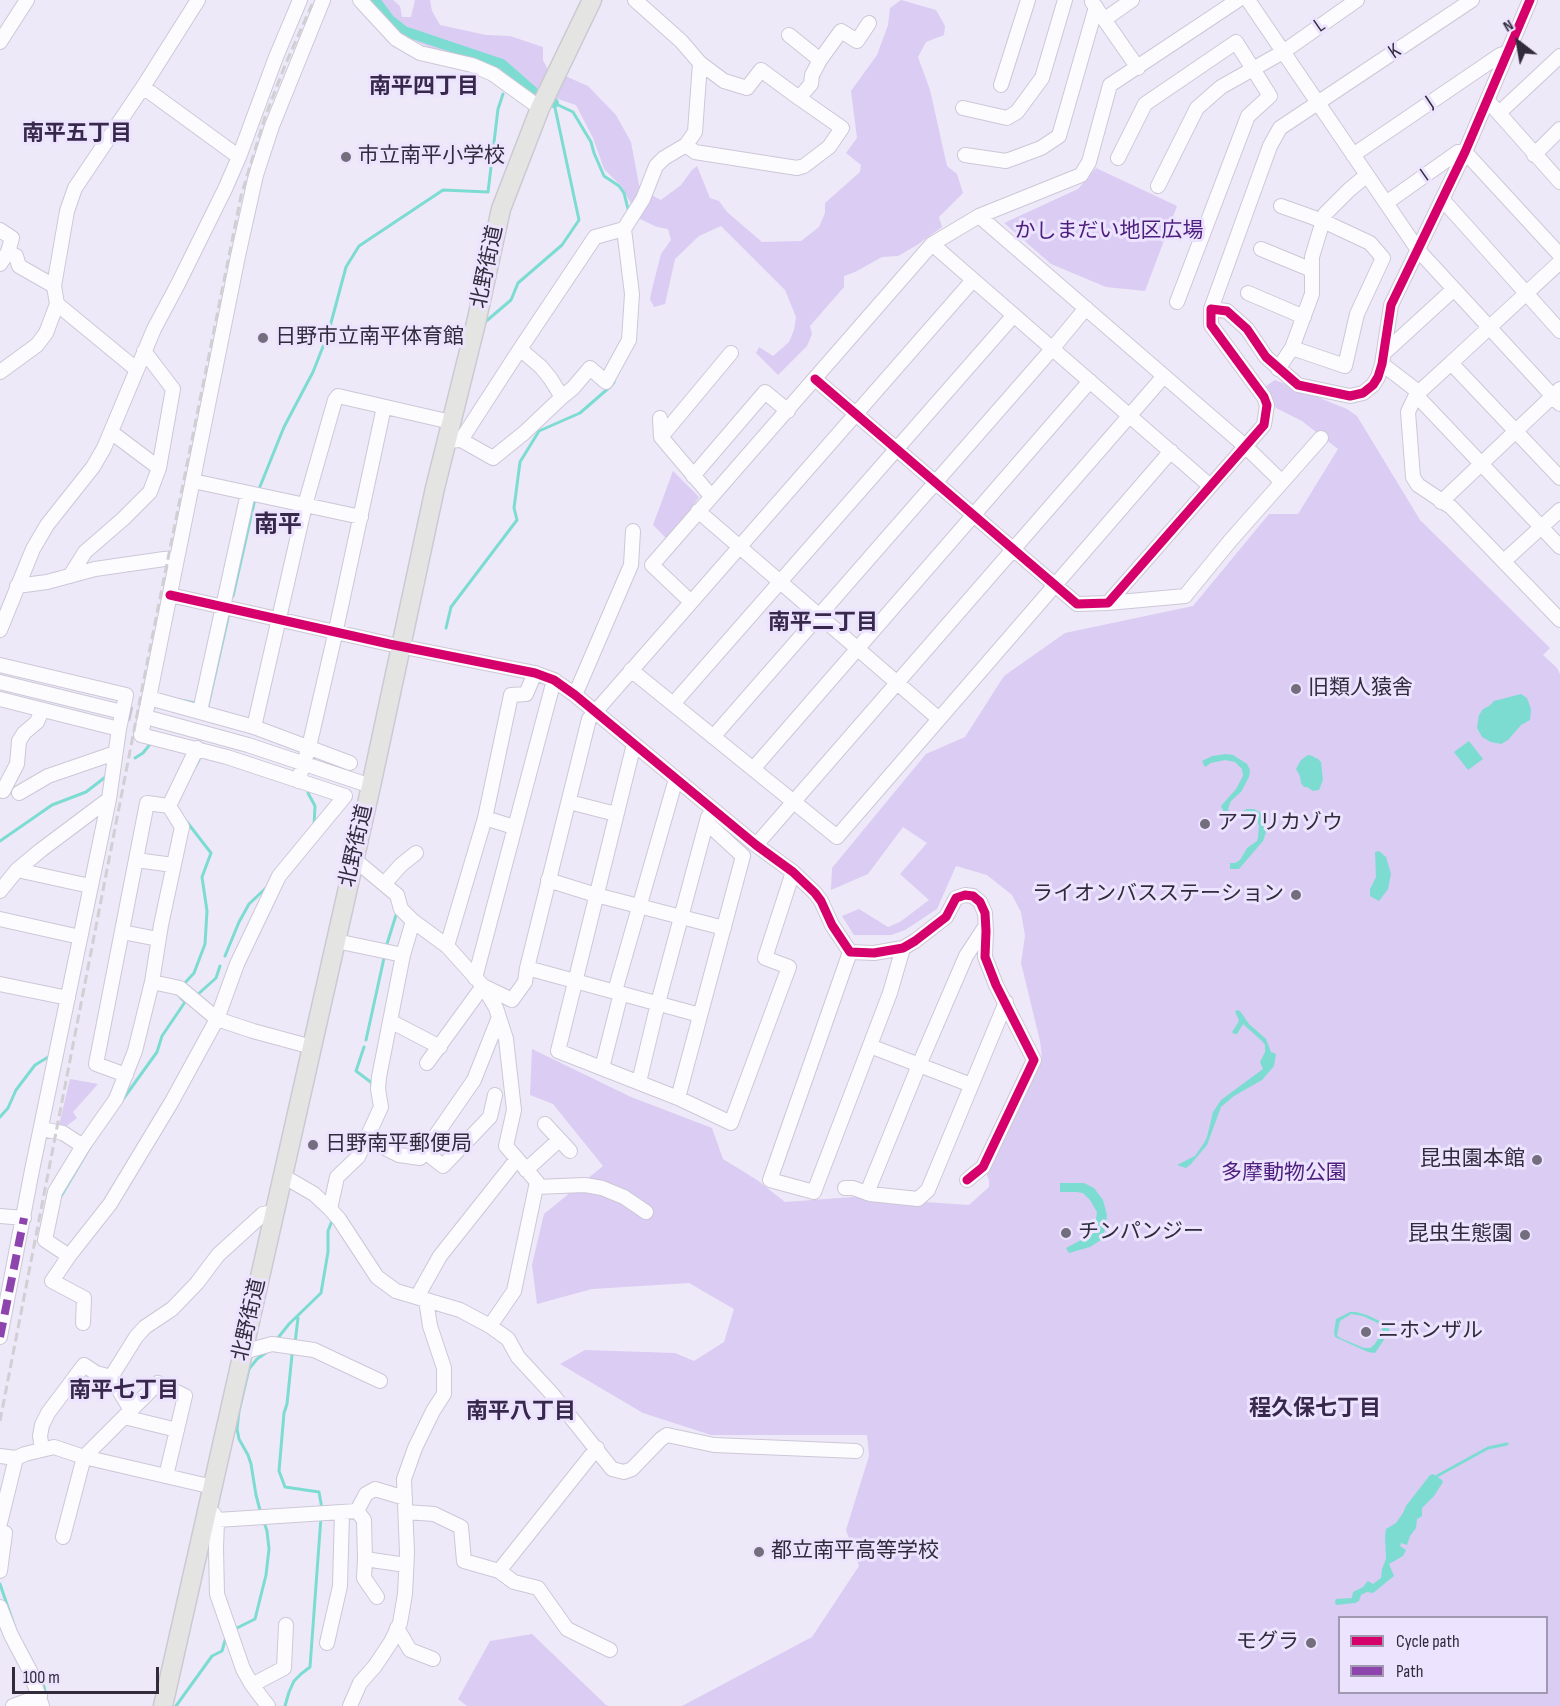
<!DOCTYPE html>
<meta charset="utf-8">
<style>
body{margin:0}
#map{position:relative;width:1560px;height:1706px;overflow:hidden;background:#eee9f8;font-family:"Sofia Sans Condensed",sans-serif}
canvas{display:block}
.legend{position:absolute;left:1338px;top:1616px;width:210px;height:78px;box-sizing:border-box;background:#ece3fe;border:2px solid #a199b0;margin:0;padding:8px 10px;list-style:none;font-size:18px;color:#312b3c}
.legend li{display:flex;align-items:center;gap:12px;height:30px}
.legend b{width:30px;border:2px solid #a199b0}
.north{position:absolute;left:1488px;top:12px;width:60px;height:60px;-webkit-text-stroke:4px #ece3fe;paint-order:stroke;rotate:329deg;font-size:16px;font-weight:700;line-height:24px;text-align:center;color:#312b3c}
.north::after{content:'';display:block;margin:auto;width:21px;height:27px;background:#312b3c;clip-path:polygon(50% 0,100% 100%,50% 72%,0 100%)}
.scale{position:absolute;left:12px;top:1667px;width:147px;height:27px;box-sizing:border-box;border:3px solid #312b3c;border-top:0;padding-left:8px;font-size:18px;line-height:21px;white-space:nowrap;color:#312b3c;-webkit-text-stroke:4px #ece3fe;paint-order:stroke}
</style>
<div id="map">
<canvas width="1560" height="1706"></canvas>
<ul class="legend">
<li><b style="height:8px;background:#d6006c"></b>Cycle path</li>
<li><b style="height:8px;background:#8e44ad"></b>Path</li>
</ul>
<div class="north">N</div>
<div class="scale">100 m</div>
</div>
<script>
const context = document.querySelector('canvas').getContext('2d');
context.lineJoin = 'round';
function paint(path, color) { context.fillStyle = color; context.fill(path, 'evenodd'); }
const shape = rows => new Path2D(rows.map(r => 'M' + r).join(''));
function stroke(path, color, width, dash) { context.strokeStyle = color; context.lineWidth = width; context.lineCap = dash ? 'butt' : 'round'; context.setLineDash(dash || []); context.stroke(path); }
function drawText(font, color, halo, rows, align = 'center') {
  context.font = font + ' "Sofia Sans Condensed","Noto Sans JP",sans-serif'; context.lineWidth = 6; context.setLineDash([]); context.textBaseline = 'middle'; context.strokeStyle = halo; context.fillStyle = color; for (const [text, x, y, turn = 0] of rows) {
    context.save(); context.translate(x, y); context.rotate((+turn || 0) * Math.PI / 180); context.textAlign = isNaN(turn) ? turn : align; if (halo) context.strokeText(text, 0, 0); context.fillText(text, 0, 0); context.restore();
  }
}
const green = shape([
 [374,0,393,0,400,6,402,17,411,17,415,0,430,0,432,11,440,25,486,35,510,36,543,47,543,60,547,68,588,86,616,115,631,142,639,185,655,197,661,200,681,185,692,170,697,166,710,198,719,201,727,212,762,242,801,241,819,227,825,213,825,203,860,172,861,165,846,153,857,138,851,91,877,55,888,25,890,8,901,0,936,10,945,26,944,35,926,42,918,57,930,90,947,166,957,174,963,193,939,217,942,227,917,245,898,256,882,257,855,272,844,276,844,287,810,326,812,334,807,346,778,375,756,353,759,347,773,356,780,350,789,342,794,330,796,317,785,290,721,226,699,236,675,259,665,304,654,307,650,299,652,289,661,254,671,240,668,229,657,227,640,219,621,186,604,169,593,138,576,105,555,98,542,88,525,90,404,36,372,4],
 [1096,168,1177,206,1145,291,1106,287,1051,264,1004,223,1078,189],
 [1275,380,1347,409,1357,416,1420,520,1550,648,1543,655,1557,668,1560,674,1560,1706,682,1706,812,1637,859,1566,846,1530,869,1456,867,1435,711,1435,643,1413,560,1364,585,1350,675,1353,694,1361,724,1342,734,1309,689,1283,592,1289,537,1304,532,1265,544,1214,603,1166,553,1104,530,1095,532,1049,631,1097,712,1128,723,1159,757,1180,785,1202,853,1197,969,1205,989,1187,989,1180,986,1173,1042,1058,1040,1041,1021,963,1025,936,1021,912,1012,895,987,875,956,866,937,909,905,930,891,935,854,935,842,916,859,909,888,927,900,922,929,900,900,874,927,843,903,827,868,874,831,890,832,868,926,754,965,737,1004,676,1065,633,1193,606,1269,514,1298,514,1338,449,1302,421,1276,408,1263,388],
 [1340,1618,1546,1618,1546,1692,1340,1692],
 [673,471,699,497,669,541,653,525],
 [70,1079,98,1084,73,1112,77,1118,64,1128,59,1125],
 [532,1634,606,1705,609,1706,467,1706,458,1699,490,1641]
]);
const water = shape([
 [1521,694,1527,698,1531,709,1530,720,1521,725,1508,740,1501,744,1491,742,1482,737,1477,728,1479,715,1483,709,1489,706,1494,701],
 [1469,741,1483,759,1468,770,1454,752],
 [1226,754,1233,755,1247,764,1250,770,1249,777,1241,792,1231,801,1228,809,1231,814,1236,814,1247,809,1254,809,1261,813,1265,819,1266,832,1263,841,1239,869,1230,869,1230,863,1235,863,1240,860,1247,848,1257,841,1258,837,1259,826,1257,819,1250,815,1231,819,1226,817,1221,806,1236,789,1243,776,1242,769,1235,762,1225,760,1211,763,1205,767,1202,761,1212,756],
 [1308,755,1313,756,1315,758,1317,758,1321,762,1323,780,1319,790,1313,791,1307,787,1304,787,1301,783,1300,776,1296,769,1301,760],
 [1379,851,1386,857,1391,874,1388,889,1379,901,1370,896,1370,889,1376,877,1375,852],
 [1237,1010,1240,1011,1249,1024,1266,1039,1271,1052,1276,1054,1274,1066,1262,1080,1234,1096,1221,1107,1207,1145,1191,1164,1186,1168,1177,1165,1195,1156,1204,1143,1207,1137,1213,1112,1221,1100,1263,1069,1260,1062,1265,1052,1265,1045,1262,1041,1243,1024,1237,1034,1234,1034,1232,1032,1239,1021,1238,1018,1235,1012],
 [1060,1183,1084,1183,1094,1188,1103,1200,1107,1215,1105,1230,1101,1240,1090,1247,1069,1253,1066,1248,1094,1233,1097,1212,1090,1200,1083,1193,1076,1192,1060,1192],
 [1350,1312,1356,1312,1367,1315,1386,1324,1390,1331,1375,1353,1368,1352,1335,1337,1334,1333,1336,1319],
 [1351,1314,1363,1316,1380,1324,1382,1328,1382,1333,1374,1345,1370,1348,1364,1348,1340,1338,1337,1335,1340,1321],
 [1433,1474,1442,1480,1443,1482,1434,1496,1422,1508,1422,1516,1417,1519,1416,1528,1410,1536,1407,1545,1401,1543,1400,1546,1406,1550,1403,1556,1389,1564,1394,1576,1373,1593,1367,1592,1361,1595,1359,1601,1355,1603,1336,1605,1335,1602,1336,1599,1352,1598,1353,1592,1363,1587,1368,1581,1373,1584,1381,1578,1382,1569,1386,1559,1385,1535,1386,1529,1396,1523,1403,1513,1406,1506,1430,1475]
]);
const stream = shape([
 [554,103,573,112,591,142,594,153,604,176,619,186,624,193,629,213],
 [484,323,511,300,518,283,562,245,579,220,554,103],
 [259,489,284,427,313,372,328,334,346,267,359,246,443,190,488,192,498,109,503,94],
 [233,596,255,499],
 [446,628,451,607,517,520,514,508,520,462,539,431,580,413,611,386,614,382],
 [180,700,195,703],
 [208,706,228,618],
 [135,758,143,753,151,743],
 [195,767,199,760],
 [308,793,315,806,314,826],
 [0,841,52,805,86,792,108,775],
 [386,947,397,912],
 [225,956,239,922,249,904,267,887],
 [183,985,194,973,205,944,207,911,202,877,211,853,187,822],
 [196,996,216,978,220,966],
 [366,1040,384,958],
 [364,1047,356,1071,372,1083,372,1086],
 [121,1102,157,1052,162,1036,185,1002,180,997],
 [0,1117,8,1108,16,1090,35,1065,50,1056],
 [60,1198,90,1147],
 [277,1339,289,1324,321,1293,328,1252,328,1231,332,1221],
 [295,1343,298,1318],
 [292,1355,287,1404,284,1413,279,1471,285,1487,319,1492,322,1509],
 [1437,1476,1488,1448,1507,1444],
 [261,1514,256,1495,251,1464,248,1455,239,1439,237,1429,239,1411,249,1369,257,1359,270,1350],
 [0,1584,14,1625],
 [233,1630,255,1619,266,1575,269,1549,267,1531,264,1522],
 [39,1677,44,1687,46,1695],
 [176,1706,212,1656,222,1651,226,1637],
 [285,1706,289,1692,294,1681,301,1674,310,1667,321,1517]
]);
const canal = shape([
 [375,0,390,20,404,31,502,64,535,93,554,103]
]);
const minorTunnel = shape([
 [118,711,153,719]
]);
const minor = shape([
 [360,0,396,39,420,53,472,65,493,74,540,108],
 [635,0,681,41,700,63,724,81,747,88,761,70,799,98,842,128,829,147,804,166,797,168,695,152,686,145],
 [1248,0,1418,250,1560,404],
 [1092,2,1138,68],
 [1105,19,1132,0],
 [789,35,820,60],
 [0,42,27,0],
 [1001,85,1028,0],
 [143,87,239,157],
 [799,98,811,84,812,75,820,60,841,31,857,41,869,23],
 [1488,101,1560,182],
 [963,108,1007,118,1017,112,1042,78,1065,0],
 [1499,113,1560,56],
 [965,155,1006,161,1041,148,1059,136,1096,7],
 [1353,155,1500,55,1507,53],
 [1534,155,1560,129],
 [1118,158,1145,104,1236,42,1270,96,1248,116,1177,302],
 [1158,186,1197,108,1221,87,1283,52,1357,0],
 [1442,199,1560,331],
 [1386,203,1458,152,1465,152,1560,255],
 [1281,206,1323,221,1370,243,1383,258,1357,314,1345,366,1292,348],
 [979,216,1245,446,1282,482],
 [0,230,12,238,8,252],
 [932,244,1209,485],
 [1261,249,1312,270],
 [0,264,8,252,16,256,19,266,54,286,67,211,75,188,143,87,198,0],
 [1248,293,1304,317],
 [57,304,136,369],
 [1211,309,1270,146,1280,128,1472,0],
 [520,349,541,367,550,378,562,397],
 [1384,353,1454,289],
 [1451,363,1560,262],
 [1382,364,1416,390,1416,395,1408,412,1413,477,1418,485,1451,507,1560,620],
 [1278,369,1292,348,1312,294,1312,257,1325,214,1349,190,1367,175],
 [0,372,37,345,46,333,57,304,54,286],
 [815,379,1077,604,1108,603,1264,425,1267,405,1264,397,1211,325,1211,309,1227,311,1247,329,1266,357,1298,385,1350,396,1363,393,1373,385,1378,377,1382,364,1391,305,1465,152,1530,0],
 [660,418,661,437],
 [111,432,159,468],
 [461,440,520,349,595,237,624,229],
 [446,441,461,440,493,458,524,433,562,397,573,388,590,368,606,382,629,340,632,294,624,229,643,199,656,166,664,158,686,145,695,132,700,63],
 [693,476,765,392,788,411],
 [1560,478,1451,363,1416,395,1560,547],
 [193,481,361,517],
 [711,496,661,437,731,353],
 [1441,502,1560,389],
 [698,511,939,719],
 [1504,561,1560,510],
 [70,576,85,552,123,519,150,492,159,468,173,389,144,351],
 [17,586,47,582,95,569,164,559,177,558],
 [170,595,389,644,535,673,554,680,575,695,756,845,793,872,815,893,821,901,832,925,850,952,874,953,903,948,915,941,946,917,956,898,965,895,973,896,980,902,985,913,986,931,985,957,996,985,1034,1060,983,1167,967,1180],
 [691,602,652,565,932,244,979,216,1081,175,1089,162,1110,85,1238,0],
 [1108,603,1185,596,1230,541,1321,438],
 [0,630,33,549,47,525,93,467,104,448,154,329,178,284,225,189,239,157,276,57,300,0],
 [0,665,126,695,119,729,109,799,32,1170,0,1337],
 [631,670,837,837,1171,451],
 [0,682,118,711],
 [575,695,631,565,633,531],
 [149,698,238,256,256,175,272,126,323,0],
 [0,699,119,729],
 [673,704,1014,315],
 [200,711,248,493],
 [153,719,248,745,371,786],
 [254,727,305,505,335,400,338,396,451,422],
 [713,737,1052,349,1086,308],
 [634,744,558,1051,678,1098,731,1123,789,967,765,958,793,872],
 [197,748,169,806,182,827,161,925,152,982,180,988,217,1019,253,1031,312,1047],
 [753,769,1090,381],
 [298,781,309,747,334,639,384,407],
 [3,791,17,764,19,741,24,733,37,722,42,710],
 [19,793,48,776,115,753],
 [569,802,616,814],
 [485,818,514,827],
 [756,845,1164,376],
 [354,859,397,895,401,909,413,921,447,946,483,986,496,1008,506,1039,514,1110,506,1146,537,1182,514,1291,490,1326],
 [136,860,173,865],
 [17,870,90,886],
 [548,880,596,895,724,928],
 [384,884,401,865,416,853],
 [0,891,17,870,41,850,109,799],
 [0,919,80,937],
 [122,932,158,939],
 [336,941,403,955],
 [447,946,485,818,511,695,526,694,535,673],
 [850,952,770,1180,814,1192,890,993,903,948],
 [475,978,554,680],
 [0,984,68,998],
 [615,991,676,779],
 [700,1015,527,968,589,719,973,280],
 [390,1021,440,1047],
 [870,1046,971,1085],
 [427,1063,483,986,512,1000,525,982,527,968],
 [602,1068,621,993],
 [126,1075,96,1064,147,803,169,806],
 [639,1082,658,1003,708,817],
 [678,1098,743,856,707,823],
 [545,1124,570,1151],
 [41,1129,63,1133,83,1146],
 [367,1139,399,1155,420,1158,474,1080,499,1017],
 [424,1151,443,1166,490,1117,495,1095],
 [526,1170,559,1140],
 [283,1176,314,1194,330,1209,339,1219,377,1277,396,1291,460,1310,490,1326,508,1339,518,1357,553,1395,612,1469,624,1472,632,1469,661,1439,667,1435,714,1445,856,1451],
 [536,1187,585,1185,602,1188,624,1197,646,1212],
 [845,1188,853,1188,870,1194,918,1199,928,1190,1006,1002],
 [867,1193,919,1065,966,956,985,927],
 [330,1209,337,1177,358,1157,381,1107,378,1089,379,1077,403,955,413,921],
 [0,1216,24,1218],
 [69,1256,45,1240,55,1192,83,1146,116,1099,135,1051,152,982],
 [417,1297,440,1256,517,1159],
 [83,1323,84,1298,52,1281,69,1256,110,1204,171,1103,217,1019,237,964,279,876,345,796,227,757,141,735,149,698,254,727,350,763],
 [243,1352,272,1344,314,1350,380,1381],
 [131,1410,158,1383,185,1396,166,1476],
 [124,1417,177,1430],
 [42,1449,40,1436,42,1425,48,1413,84,1365,96,1373,111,1377],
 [0,1456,16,1458,25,1454,54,1447,84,1457,213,1487],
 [357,1511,366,1494,375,1489,405,1498],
 [406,1512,434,1514,461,1527,464,1561,499,1571,597,1448],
 [214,1514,217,1520,216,1548,217,1594,243,1669,252,1685,268,1706],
 [217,1520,357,1511,364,1520,365,1559,406,1565],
 [0,1523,16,1458],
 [0,1531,5,1533,0,1571],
 [63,1537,84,1457,131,1410,111,1377,136,1337,145,1327,172,1309,197,1283,218,1255,263,1214,274,1212],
 [365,1559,364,1578,377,1597],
 [499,1571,514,1582,538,1588,567,1629,610,1650],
 [0,1607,11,1635,30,1671,42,1706],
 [397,1628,410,1650,433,1659],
 [327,1643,340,1586,342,1512],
 [252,1685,284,1668,286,1625],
 [13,1706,40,1696],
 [350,1706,360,1683,375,1666,391,1642,400,1623,405,1594,407,1553,404,1479,415,1448,433,1411,444,1394,444,1368,430,1326,426,1300]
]);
const major = shape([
 [163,1706,371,786,435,488,476,323,501,209,540,108,592,0]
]);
const rail = shape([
 [0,1421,151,643,241,196,265,117,286,63,314,0]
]);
const quiet = shape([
 [0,1337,24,1218]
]);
const cycleway = shape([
 [815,379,1077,604,1108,603,1264,425,1267,405,1264,397,1211,325,1211,309,1227,311,1247,329,1266,357,1298,385,1350,396,1363,393,1373,385,1378,377,1382,364,1391,305,1465,152,1530,0],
 [170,595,389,644,535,673,554,680,575,695,756,845,793,872,815,893,821,901,832,925,850,952,874,953,903,948,915,941,946,917,956,898,965,895,973,896,980,902,985,913,986,931,985,957,996,985,1034,1060,983,1167,967,1180]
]);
const markers = [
 [346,157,6,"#736e7e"],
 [263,338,6,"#736e7e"],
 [1296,689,6,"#736e7e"],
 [1205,824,6,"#736e7e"],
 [1296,895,6,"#736e7e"],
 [313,1145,6,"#736e7e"],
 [1537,1160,6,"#736e7e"],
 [1066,1233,6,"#736e7e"],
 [1525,1235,6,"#736e7e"],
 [1366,1332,6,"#736e7e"],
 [759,1552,6,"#736e7e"],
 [1311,1643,6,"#736e7e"]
];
const streetNames = [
 ["L",1320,26,-35],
 ["K",1395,52,-34],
 ["J",1430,103,-34],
 ["I",1425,176,-35],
 ["北野街道",488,267,-78],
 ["北野街道",357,846,-77],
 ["北野街道",250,1320,-77]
];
const poiNames = [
 ["市立南平小学校",358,157],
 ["日野市立南平体育館",275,338],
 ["旧類人猿舎",1308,689],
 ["アフリカゾウ",1217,824],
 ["ライオンバスステーション",1284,895,"right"],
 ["日野南平郵便局",325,1145],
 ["昆虫園本館",1525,1160,"right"],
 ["チンパンジー",1078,1233],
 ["昆虫生態園",1513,1235,"right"],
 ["ニホンザル",1378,1332],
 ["都立南平高等学校",771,1552],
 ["モグラ",1299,1643,"right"]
];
const parkNames = [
 ["かしまだい地区広場",1109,232],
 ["多摩動物公園",1284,1174]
];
const neighbourhoodNames = [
 ["南平四丁目",424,87],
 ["南平五丁目",77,134],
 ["南平二丁目",823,623],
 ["南平七丁目",124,1391],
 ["程久保七丁目",1315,1409],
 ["南平八丁目",521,1412]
];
const quarterNames = [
 ["南平",278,526]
];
paint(green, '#daccf2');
paint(water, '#7ddcd2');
stroke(stream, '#7ddcd2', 3);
stroke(canal, '#7ddcd2', 10);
stroke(minorTunnel, '#c8c3d2', 14, [14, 7]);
stroke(minor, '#cdc7d7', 16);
stroke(major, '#cbc9d2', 21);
stroke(minor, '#fcfcfe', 14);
stroke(major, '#e4e4e2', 18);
stroke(rail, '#d0cfd3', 3, [9, 4.5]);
stroke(quiet, '#8e44ad', 8, [15, 8]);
stroke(cycleway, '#d6006c', 9);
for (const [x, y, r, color] of markers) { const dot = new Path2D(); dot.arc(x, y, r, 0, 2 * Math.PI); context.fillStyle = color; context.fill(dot); stroke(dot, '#ece3fe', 2); }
drawText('21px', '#312b3c', '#ece3fe', streetNames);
drawText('21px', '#312b3c', '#ece3fe', poiNames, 'left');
drawText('21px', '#4d1e7e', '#ece3fe', parkNames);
drawText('bold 22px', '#37284c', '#ece3fe', neighbourhoodNames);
drawText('bold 24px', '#37284c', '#ece3fe', quarterNames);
</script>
